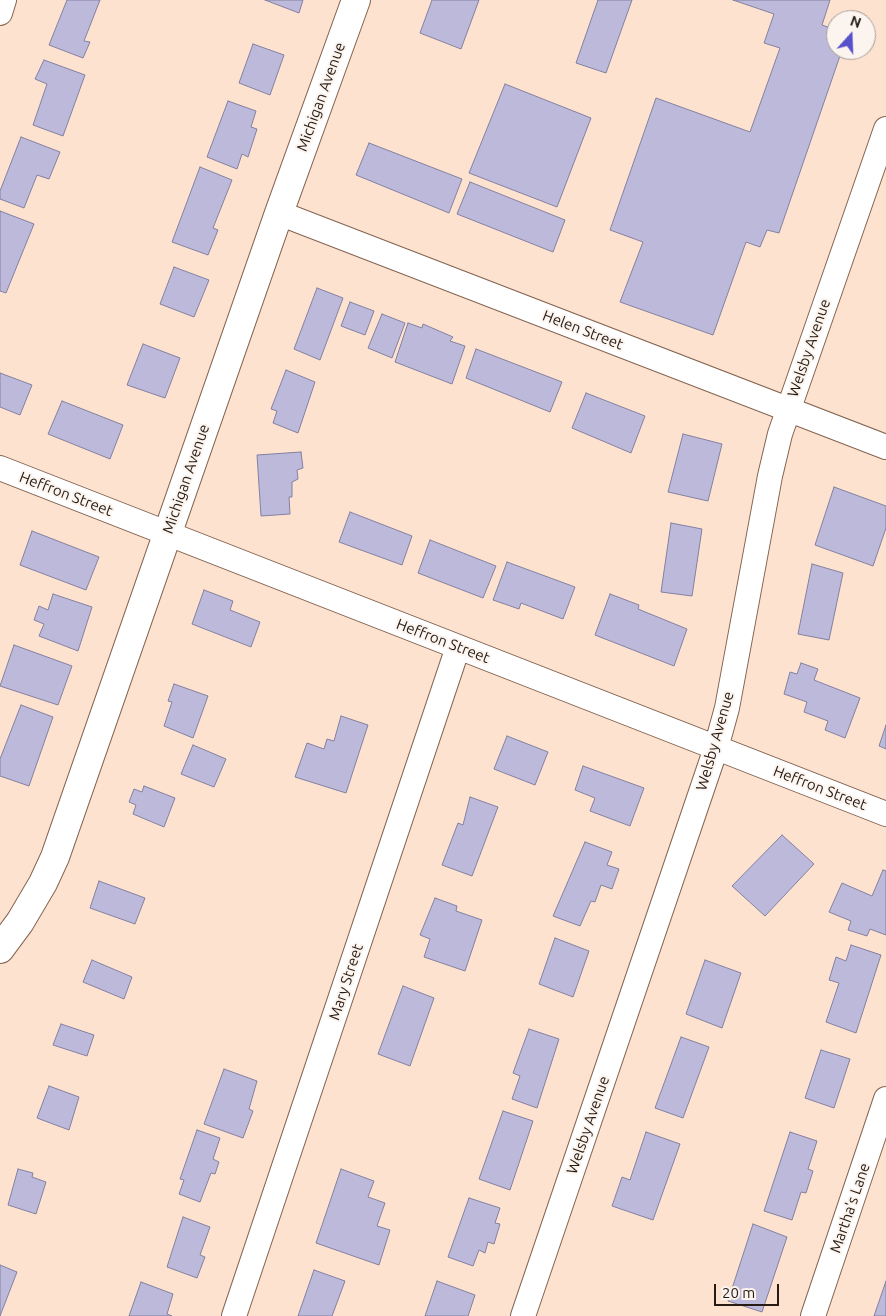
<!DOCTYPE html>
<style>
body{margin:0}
#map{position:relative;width:886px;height:1316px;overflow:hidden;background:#fee2d0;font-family:Ubuntu,sans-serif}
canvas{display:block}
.north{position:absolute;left:826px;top:10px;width:50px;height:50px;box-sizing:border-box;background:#fbf4ef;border:1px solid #a69d97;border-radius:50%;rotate:20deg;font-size:14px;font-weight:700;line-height:20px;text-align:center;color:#271b13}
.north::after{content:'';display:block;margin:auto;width:18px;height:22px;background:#5851c9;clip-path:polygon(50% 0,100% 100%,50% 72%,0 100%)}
.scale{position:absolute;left:714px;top:1284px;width:65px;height:22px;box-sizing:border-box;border:2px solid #271b13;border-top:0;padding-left:6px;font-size:15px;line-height:18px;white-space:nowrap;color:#271b13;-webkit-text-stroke:4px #fbf4ef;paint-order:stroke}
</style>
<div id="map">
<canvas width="886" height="1316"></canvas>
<div class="north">N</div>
<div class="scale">20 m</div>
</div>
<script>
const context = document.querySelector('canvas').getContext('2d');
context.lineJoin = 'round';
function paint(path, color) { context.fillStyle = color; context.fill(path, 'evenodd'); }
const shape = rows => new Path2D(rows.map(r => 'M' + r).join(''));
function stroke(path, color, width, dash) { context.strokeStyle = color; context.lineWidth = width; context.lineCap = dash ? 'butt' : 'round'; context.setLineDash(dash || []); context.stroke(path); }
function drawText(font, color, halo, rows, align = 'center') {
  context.font = font + ' Ubuntu,sans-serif'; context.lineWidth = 4; context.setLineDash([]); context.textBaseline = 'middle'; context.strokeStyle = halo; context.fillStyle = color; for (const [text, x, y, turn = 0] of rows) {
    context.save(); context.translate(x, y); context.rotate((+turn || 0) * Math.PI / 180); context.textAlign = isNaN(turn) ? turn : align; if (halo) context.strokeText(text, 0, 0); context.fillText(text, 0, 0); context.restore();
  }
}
const building = shape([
 [67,0,100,0,84,41,90,42,83,58,49,45,67,0],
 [265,0,303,0,299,13,265,0],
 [432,0,479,0,461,49,420,33,432,0],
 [598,0,632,0,606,73,576,63,598,0],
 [733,0,830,0,822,25,836,30,836,50,842,50,779,233,767,230,760,247,746,242,713,335,620,302,643,242,610,230,656,98,750,132,780,48,764,43,774,14,733,0],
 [253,44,284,55,270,95,239,83,253,44],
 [44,60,85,75,63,136,33,125,47,84,35,79,44,60],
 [505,84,591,118,557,207,469,173,505,84],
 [228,101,256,111,251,127,257,129,248,157,242,154,237,169,207,157,228,101],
 [21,137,60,152,49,179,37,175,24,208,0,199,0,191,21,137],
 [369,143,462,179,449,213,356,175,369,143],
 [200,167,232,180,213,228,218,230,208,255,172,242,200,167],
 [470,182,565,220,553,252,457,214,470,182],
 [0,211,34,224,6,293,0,291,0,211],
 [174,267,209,280,194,317,160,304,174,267],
 [317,288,343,298,320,360,294,349,317,288],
 [350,302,374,311,365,335,341,326,350,302],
 [382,314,405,323,392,358,368,348,382,314],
 [408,323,422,328,423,324,453,337,450,341,465,346,452,384,395,362,408,323],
 [143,344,180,358,165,398,127,385,143,344],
 [476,349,562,382,550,412,466,378,476,349],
 [286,370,315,382,298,433,273,423,277,411,271,409,286,370],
 [0,373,32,385,20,415,0,407,0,373],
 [586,393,645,416,631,453,572,428,586,393],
 [62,401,123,425,110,459,48,434,62,401],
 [683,434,722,444,708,501,668,492,683,434],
 [301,452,303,468,297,470,298,479,292,482,292,497,289,497,290,514,261,516,257,455,301,452],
 [834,487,886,506,886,528,873,566,815,545,834,487],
 [350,512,412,536,402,565,339,542,350,512],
 [671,523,702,529,692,596,661,592,671,523],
 [32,531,99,557,86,590,20,565,32,531],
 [430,540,496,566,483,598,418,573,430,540],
 [507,562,575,587,563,619,521,603,519,609,493,600,507,562],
 [812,564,843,573,829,640,798,634,812,564],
 [204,590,233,601,230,610,260,622,251,647,192,624,204,590],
 [53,594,92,607,78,651,39,636,44,624,34,620,39,606,48,610,53,594],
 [610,594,639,605,638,609,687,629,674,666,595,635,610,594],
 [14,645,72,666,58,705,0,686,14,645],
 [801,663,818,669,814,680,860,698,845,738,825,730,828,721,804,712,807,702,784,694,790,672,797,674,801,663],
 [174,684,208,696,193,738,164,726,172,702,168,701,174,684],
 [21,705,53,717,29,786,0,776,0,759,21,705],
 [341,716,368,725,346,793,295,777,307,743,324,749,327,739,334,741,341,716],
 [886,725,886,749,879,746,886,725],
 [507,736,548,752,535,785,494,769,507,736],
 [193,745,226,759,214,787,181,774,193,745],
 [583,766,644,788,630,826,590,811,595,798,575,790,583,766],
 [144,786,175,798,164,827,133,814,136,805,129,802,134,789,142,792,144,786],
 [470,797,498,807,472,876,442,865,458,823,463,825,470,797],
 [782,835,814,864,765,916,732,886,782,835],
 [585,842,612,852,607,865,619,869,612,889,601,885,595,902,591,901,580,926,553,916,585,842],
 [883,870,886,871,886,935,870,929,867,936,848,930,851,921,829,912,842,883,872,896,883,870],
 [99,881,145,898,135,924,90,908,99,881],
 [435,898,457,906,456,911,482,920,465,971,424,957,430,939,420,935,435,898],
 [555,938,589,951,573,997,539,984,555,938],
 [851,945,881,955,856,1033,826,1022,839,983,829,980,836,957,846,961,851,945],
 [92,960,132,977,124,999,83,982,92,960],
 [705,960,741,973,722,1028,686,1014,705,960],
 [403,986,434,998,410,1066,378,1054,403,986],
 [61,1024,94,1035,87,1056,53,1045,61,1024],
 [529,1029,559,1039,537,1108,512,1099,520,1076,513,1073,529,1029],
 [681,1037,709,1047,683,1118,655,1108,681,1037],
 [821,1050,850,1059,834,1108,805,1098,821,1050],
 [224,1069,257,1081,249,1109,253,1111,243,1138,204,1124,224,1069],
 [49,1086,79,1097,69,1130,37,1118,49,1086],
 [503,1111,533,1121,510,1190,479,1179,503,1111],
 [197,1130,220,1138,213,1159,219,1162,215,1174,211,1173,200,1202,179,1194,184,1180,180,1179,197,1130],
 [646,1132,680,1144,653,1220,612,1206,622,1177,630,1180,646,1132],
 [790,1132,817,1141,808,1169,813,1171,806,1193,801,1192,792,1220,764,1211,790,1132],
 [18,1169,33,1173,32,1177,46,1182,36,1214,8,1205,18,1169],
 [341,1169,374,1181,368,1197,385,1203,377,1226,390,1230,379,1265,316,1243,341,1169],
 [469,1198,500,1208,495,1223,500,1224,494,1244,488,1242,485,1253,479,1250,473,1266,448,1257,469,1198],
 [183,1217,210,1227,200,1255,205,1257,197,1278,167,1267,183,1217],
 [753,1224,787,1237,762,1312,728,1301,753,1224],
 [0,1265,17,1272,0,1316,0,1265],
 [314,1270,345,1281,332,1316,298,1316,314,1270],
 [437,1281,475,1295,468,1316,425,1316,437,1281],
 [886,1281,886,1316,874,1316,886,1281],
 [141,1282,173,1294,167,1314,172,1316,129,1316,141,1282]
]);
const street = shape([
 [0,13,4,0],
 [279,213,886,447],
 [0,468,886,814],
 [234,1316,458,647],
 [523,1316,716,748,727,708,770,476,780,434,886,129],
 [813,1316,886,1099]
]);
const secondary = shape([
 [0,949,20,922,43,883,55,857,279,213,356,0]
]);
const streetNames = [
 ["Michigan Avenue",321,97,-70],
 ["Helen Street",583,330,21],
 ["Welsby Avenue",809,348,-71],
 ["Michigan Avenue",186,479,-71],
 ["Heffron Street",66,494,21],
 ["Heffron Street",443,641,21],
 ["Welsby Avenue",715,741,-74],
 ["Heffron Street",820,788,21],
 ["Mary Street",346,982,-72],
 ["Welsby Avenue",588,1125,-71],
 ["Martha's Lane",850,1208,-71]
];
paint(building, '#bcb9db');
stroke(building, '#8380a0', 1);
stroke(street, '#836552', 26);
stroke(secondary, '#836552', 30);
stroke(street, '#fff', 24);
stroke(secondary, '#fff', 28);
drawText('15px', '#271b13', '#fbf4ef', streetNames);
</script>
